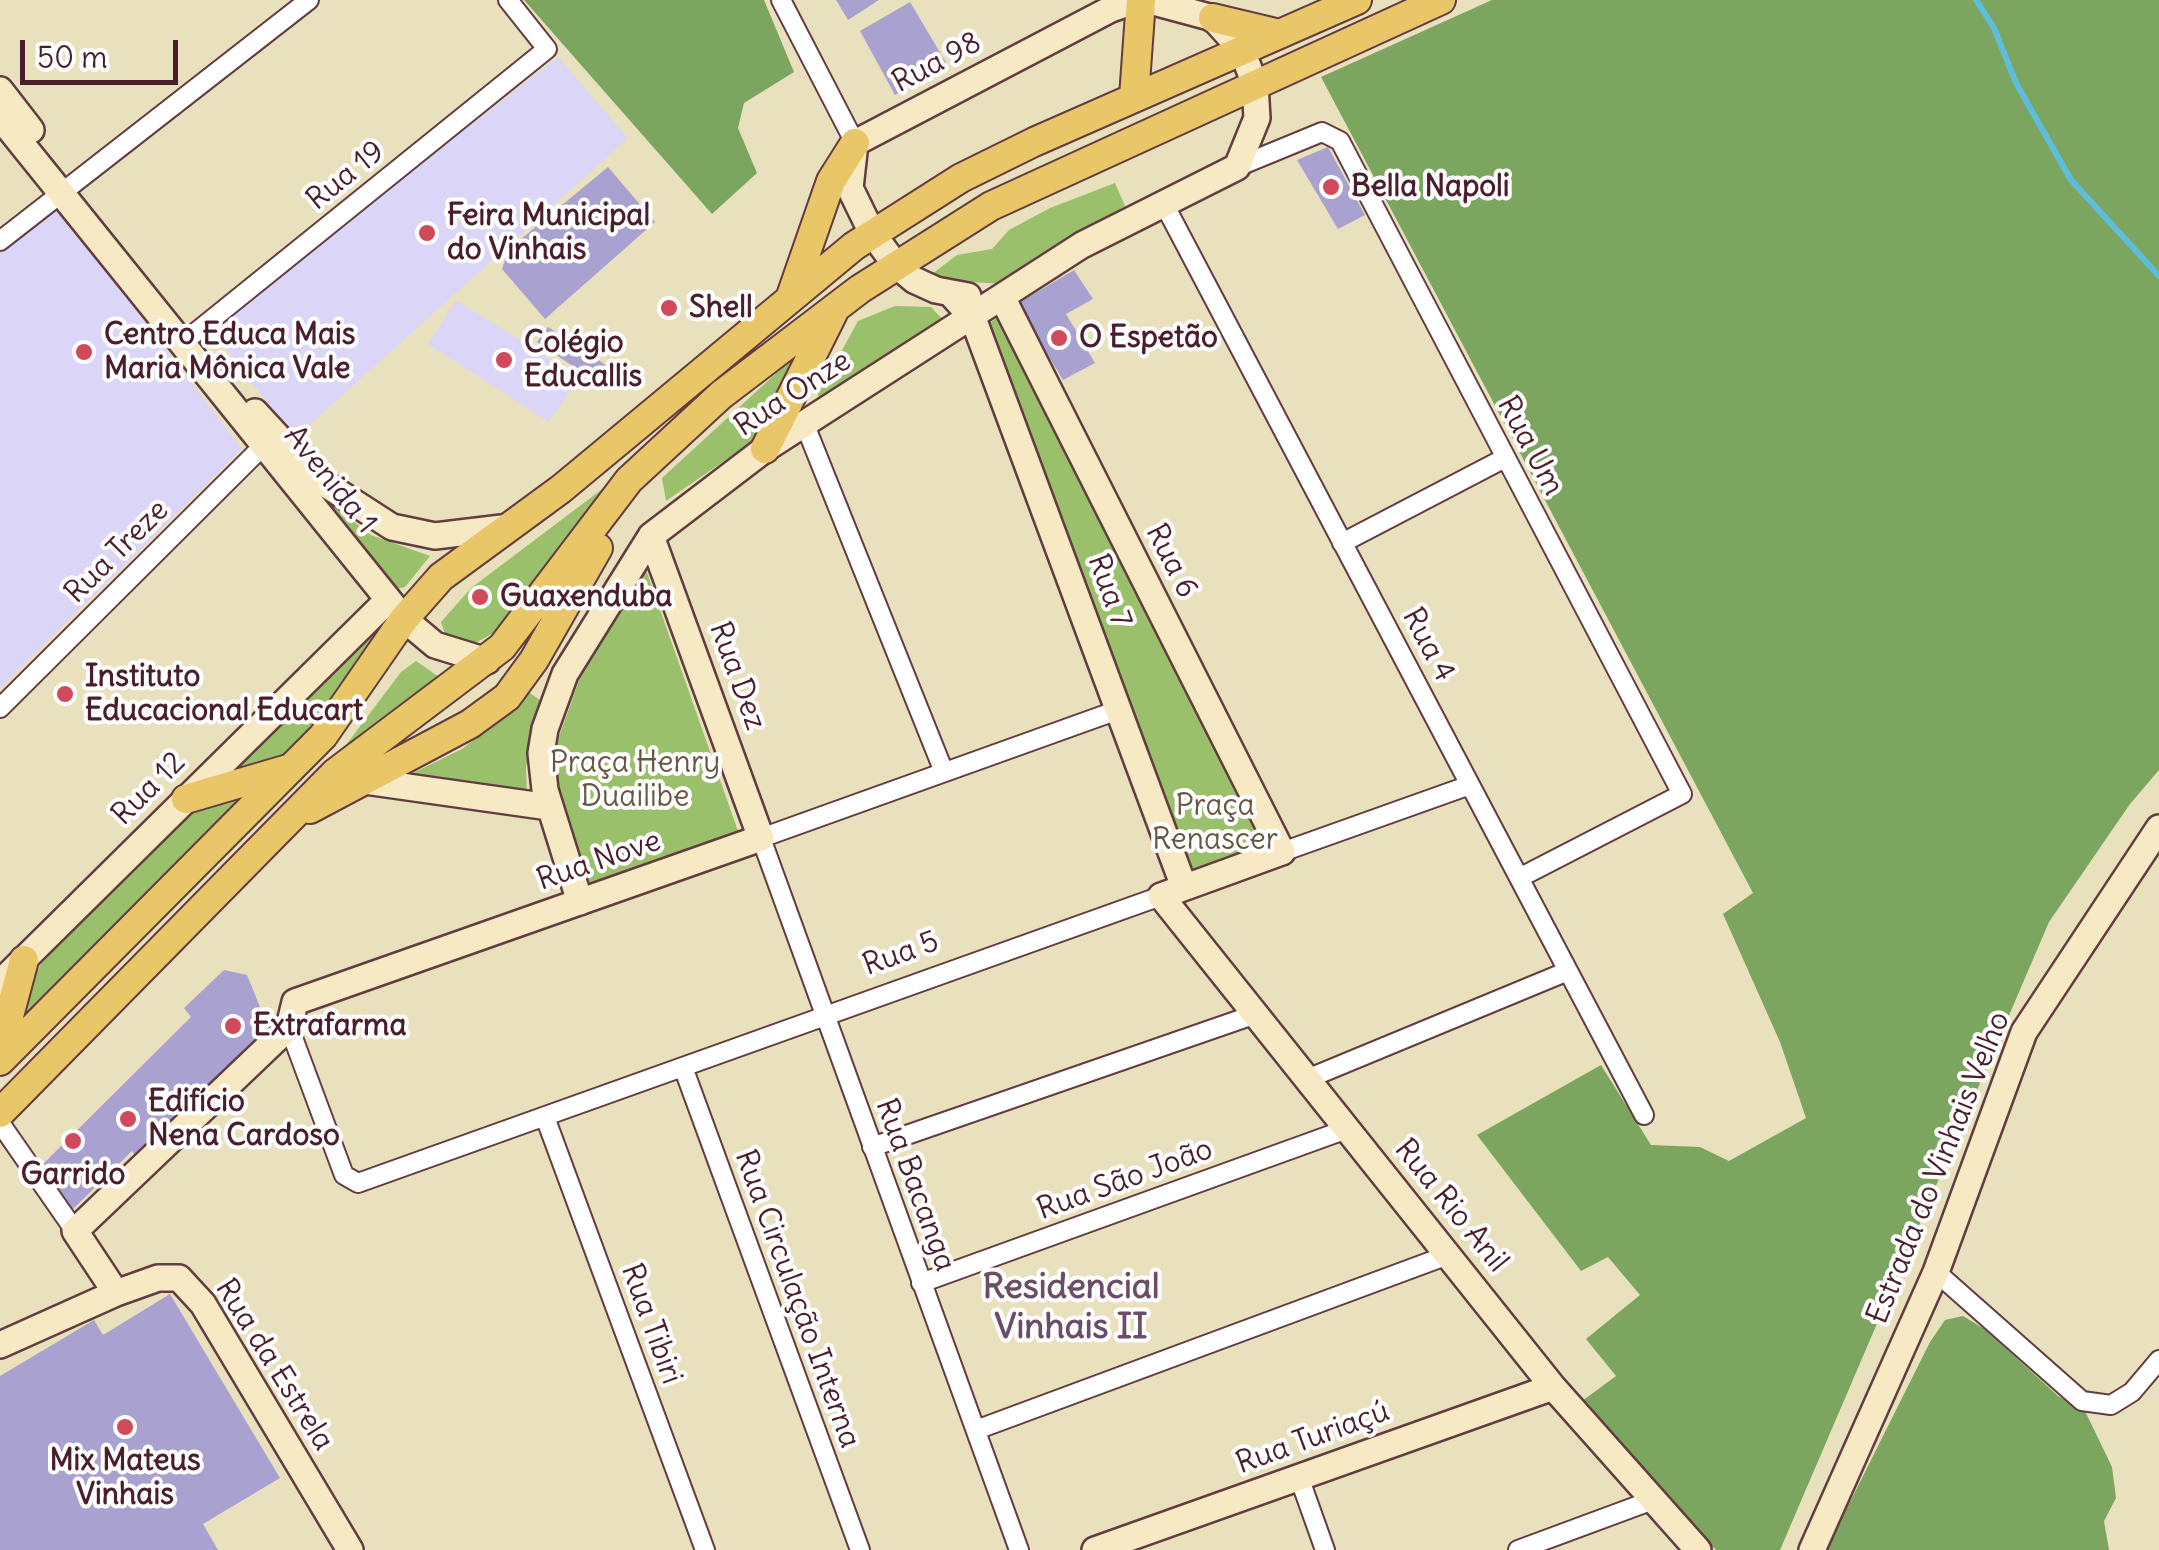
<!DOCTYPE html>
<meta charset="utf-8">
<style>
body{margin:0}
#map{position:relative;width:2159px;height:1550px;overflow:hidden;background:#e9e0bd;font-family:Delius,sans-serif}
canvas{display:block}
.scale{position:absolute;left:20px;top:40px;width:158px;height:45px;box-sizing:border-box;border:5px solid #4a1f2b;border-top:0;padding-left:12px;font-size:30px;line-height:35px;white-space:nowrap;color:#4a1f2b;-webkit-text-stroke:8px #fff;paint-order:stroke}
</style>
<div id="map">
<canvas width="2159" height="1550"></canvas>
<div class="scale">50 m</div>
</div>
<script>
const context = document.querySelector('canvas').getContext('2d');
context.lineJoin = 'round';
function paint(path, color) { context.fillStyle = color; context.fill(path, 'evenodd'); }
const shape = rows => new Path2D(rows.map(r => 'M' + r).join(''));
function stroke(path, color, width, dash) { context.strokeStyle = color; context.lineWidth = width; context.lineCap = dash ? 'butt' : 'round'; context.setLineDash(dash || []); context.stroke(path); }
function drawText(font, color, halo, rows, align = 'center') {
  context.font = font + ' Delius,sans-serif'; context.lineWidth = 8; context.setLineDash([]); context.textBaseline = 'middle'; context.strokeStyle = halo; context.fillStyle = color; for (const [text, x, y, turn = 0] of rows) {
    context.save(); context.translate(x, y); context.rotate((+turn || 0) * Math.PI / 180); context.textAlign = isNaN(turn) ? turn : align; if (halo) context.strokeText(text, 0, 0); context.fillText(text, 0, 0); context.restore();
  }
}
const built = shape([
 [558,57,628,138,295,438,209,328],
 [58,207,242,449,0,688,0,254],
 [456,300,579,377,549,422,428,344]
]);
const green = shape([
 [1115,183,1125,206,1001,284,942,280,932,274,957,255,992,249,1009,230,1050,208],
 [895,306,931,307,945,322,819,404,818,394,858,321],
 [997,318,1275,845,1191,881,988,324],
 [795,356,801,357,759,437,666,501,662,478],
 [601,490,601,497,495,632,472,645,446,637,441,622,471,588],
 [321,496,371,535,430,556,405,587,397,589],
 [644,564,738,831,589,883,555,793,555,748,581,675],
 [383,623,377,643,293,753,234,779,230,769],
 [416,661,442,679,381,719,340,753,401,672],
 [527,691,540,700,526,767,527,795,409,775,462,749,509,713],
 [249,793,25,1021,35,974,46,956,189,812]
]);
const forest = shape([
 [524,0,764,0,794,72,744,103,738,128,757,173,712,214],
 [1492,0,2159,0,2159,770,2130,804,2049,922,1780,1550,1716,1550,1578,1404,1616,1376,1586,1339,1640,1295,1608,1257,1581,1271,1477,1135,1601,1065,1651,1145,1700,1147,1729,1161,1806,1118,1780,1042,1723,914,1753,893,1321,77],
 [1963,1316,1986,1330,2058,1396,2085,1411,2112,1467,2116,1498,2104,1521,2109,1550,1826,1550,1930,1342,1945,1320]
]);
const stream = shape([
 [1976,0,1994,28,2016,83,2071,180,2159,276]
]);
const building = shape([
 [836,0,879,0,848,20],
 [910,2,948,66,895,95,860,31],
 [1328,147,1365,215,1338,229,1297,160],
 [608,167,655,222,545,319,502,269,509,249],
 [1074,270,1093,299,1066,314,1095,363,1063,380,1017,304],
 [548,327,621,375,610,391,537,342],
 [224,970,247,975,271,1034,199,1105,193,1098,162,1132,136,1156,132,1151,72,1210,40,1167,191,1017,184,1008],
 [170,1294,280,1478,203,1524,218,1550,0,1550,0,1376,94,1320,103,1335]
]);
const street = shape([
 [781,0,855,143],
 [1237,167,1322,132,1340,141,1682,794,1519,878],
 [1163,202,1644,1115],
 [0,241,309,0],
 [180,345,547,49,508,0],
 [805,425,944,772],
 [1342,543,1505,458],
 [0,708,269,440],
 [1282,852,1470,785],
 [289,1027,344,1175,358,1183,1161,896],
 [683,1067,860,1550],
 [1307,1079,1568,971],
 [545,1117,705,1550],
 [0,1123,75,1231],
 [872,1147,1256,1014],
 [1936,1272,2082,1401,2111,1405,2132,1392,2159,1360],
 [921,1283,1347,1129],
 [976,1430,1448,1255],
 [1299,1477,1325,1550],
 [1019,1550,761,838,1118,710],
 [1518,1550,1653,1500]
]);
const secondary = shape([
 [0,90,31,130],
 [0,117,404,619,435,645,487,661],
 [951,294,973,318,1184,887],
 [968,296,936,290,914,280,895,264,872,233,850,188,855,143,1111,9,1137,0],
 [1003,299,1282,852,1161,896,1553,1387,1698,1550],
 [255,412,316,478,392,527,435,536,510,527],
 [365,781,549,807],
 [580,902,545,790,541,753,545,729,565,674,651,536,765,449,1082,245,1237,167,1257,118,1255,85,1242,50,1213,18,1146,0],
 [0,983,388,600],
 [116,1293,75,1231,289,1027,295,1002,761,838,651,536],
 [0,1345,116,1293,158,1278,179,1278,203,1304,350,1550],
 [1095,1550,1553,1387],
 [1812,1550,1936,1272,2024,1032,2159,828]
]);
const primary = shape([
 [1213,18,1280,34],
 [1134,97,1141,0],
 [791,296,831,181,855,143],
 [765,449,833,313],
 [186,799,288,769],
 [310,809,470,724,507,697,534,660,598,548],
 [0,1050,24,960],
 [0,1061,323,736,404,619,441,577,561,489,854,246,961,178,1034,142,1357,0],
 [0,1113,335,773,502,647,629,480,721,395,860,289,991,206,1441,0]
]);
const markers = [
 [1331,187,10,"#d1495b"],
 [427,233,10,"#d1495b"],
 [669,308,10,"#d1495b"],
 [1059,338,10,"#d1495b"],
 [84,352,10,"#d1495b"],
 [504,360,10,"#d1495b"],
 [480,597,10,"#d1495b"],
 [65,694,10,"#d1495b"],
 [233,1026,10,"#d1495b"],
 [128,1119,10,"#d1495b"],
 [73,1141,10,"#d1495b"],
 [125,1427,10,"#d1495b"]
];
const streetNames = [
 ["Rua 98",937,63,-28],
 ["Rua 19",346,176,-39],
 ["Rua Onze",793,394,-33],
 ["Rua Um",1530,446,62],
 ["Avenida 1",330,480,51],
 ["Rua Treze",117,552,-45],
 ["Rua 6",1171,561,63],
 ["Rua 7",1109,591,70],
 ["Rua 4",1428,645,62],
 ["Rua Dez",737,676,70],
 ["Rua 12",149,789,-45],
 ["Rua Nove",599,861,-19],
 ["Rua 5",901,954,-20],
 ["Estrada do Vinhais Velho",1939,1168,-68],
 ["Rua São João",1125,1180,-20],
 ["Rua Bacanga",915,1185,70],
 ["Rua Rio Anil",1451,1206,51],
 ["Rua Circulação Interna",797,1299,70],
 ["Rua Tibiri",651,1324,70],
 ["Rua da Estrela",274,1365,58],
 ["Rua Turiaçú",1313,1438,-20]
];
const poiNames = [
 ["Bella Napoli",1351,187],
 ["Feira Municipal",447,216],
 ["do Vinhais",447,250],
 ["Shell",689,308],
 ["Centro Educa Mais",104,335],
 ["Maria Mônica Vale",104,369],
 ["O Espetão",1079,338],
 ["Colégio",524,343],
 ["Educallis",524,377],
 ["Guaxenduba",500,597],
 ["Instituto",85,677],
 ["Educacional Educart",85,711],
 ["Extrafarma",253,1026],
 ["Edifício",148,1102],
 ["Nena Cardoso",148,1136],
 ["Garrido",73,1175,"center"],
 ["Mix Mateus",125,1461,"center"],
 ["Vinhais",125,1495,"center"]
];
const parkNames = [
 ["Praça Henry",635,763],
 ["Duailibe",635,797],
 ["Praça",1215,806],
 ["Renascer",1215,840]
];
const quarterNames = [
 ["Residencial",1071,1288],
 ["Vinhais II",1071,1328]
];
paint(built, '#dbd6f7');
paint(green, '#9bc06b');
paint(forest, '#7ca65f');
stroke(stream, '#5dbddb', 6);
paint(building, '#a9a2d0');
stroke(street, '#623c41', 22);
stroke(secondary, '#623c41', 30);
stroke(primary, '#623c41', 32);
stroke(street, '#fff', 18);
stroke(secondary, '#f6e9c3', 25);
stroke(primary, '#e9c769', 28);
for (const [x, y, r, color] of markers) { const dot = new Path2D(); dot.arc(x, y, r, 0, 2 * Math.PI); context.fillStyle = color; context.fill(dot); stroke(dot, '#fff', 4); }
drawText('30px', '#4a1f2b', '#fff', streetNames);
drawText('bold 30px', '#4a1f2b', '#fff', poiNames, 'left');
drawText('30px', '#665741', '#fff', parkNames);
drawText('bold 35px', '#6b4d65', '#fff', quarterNames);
</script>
